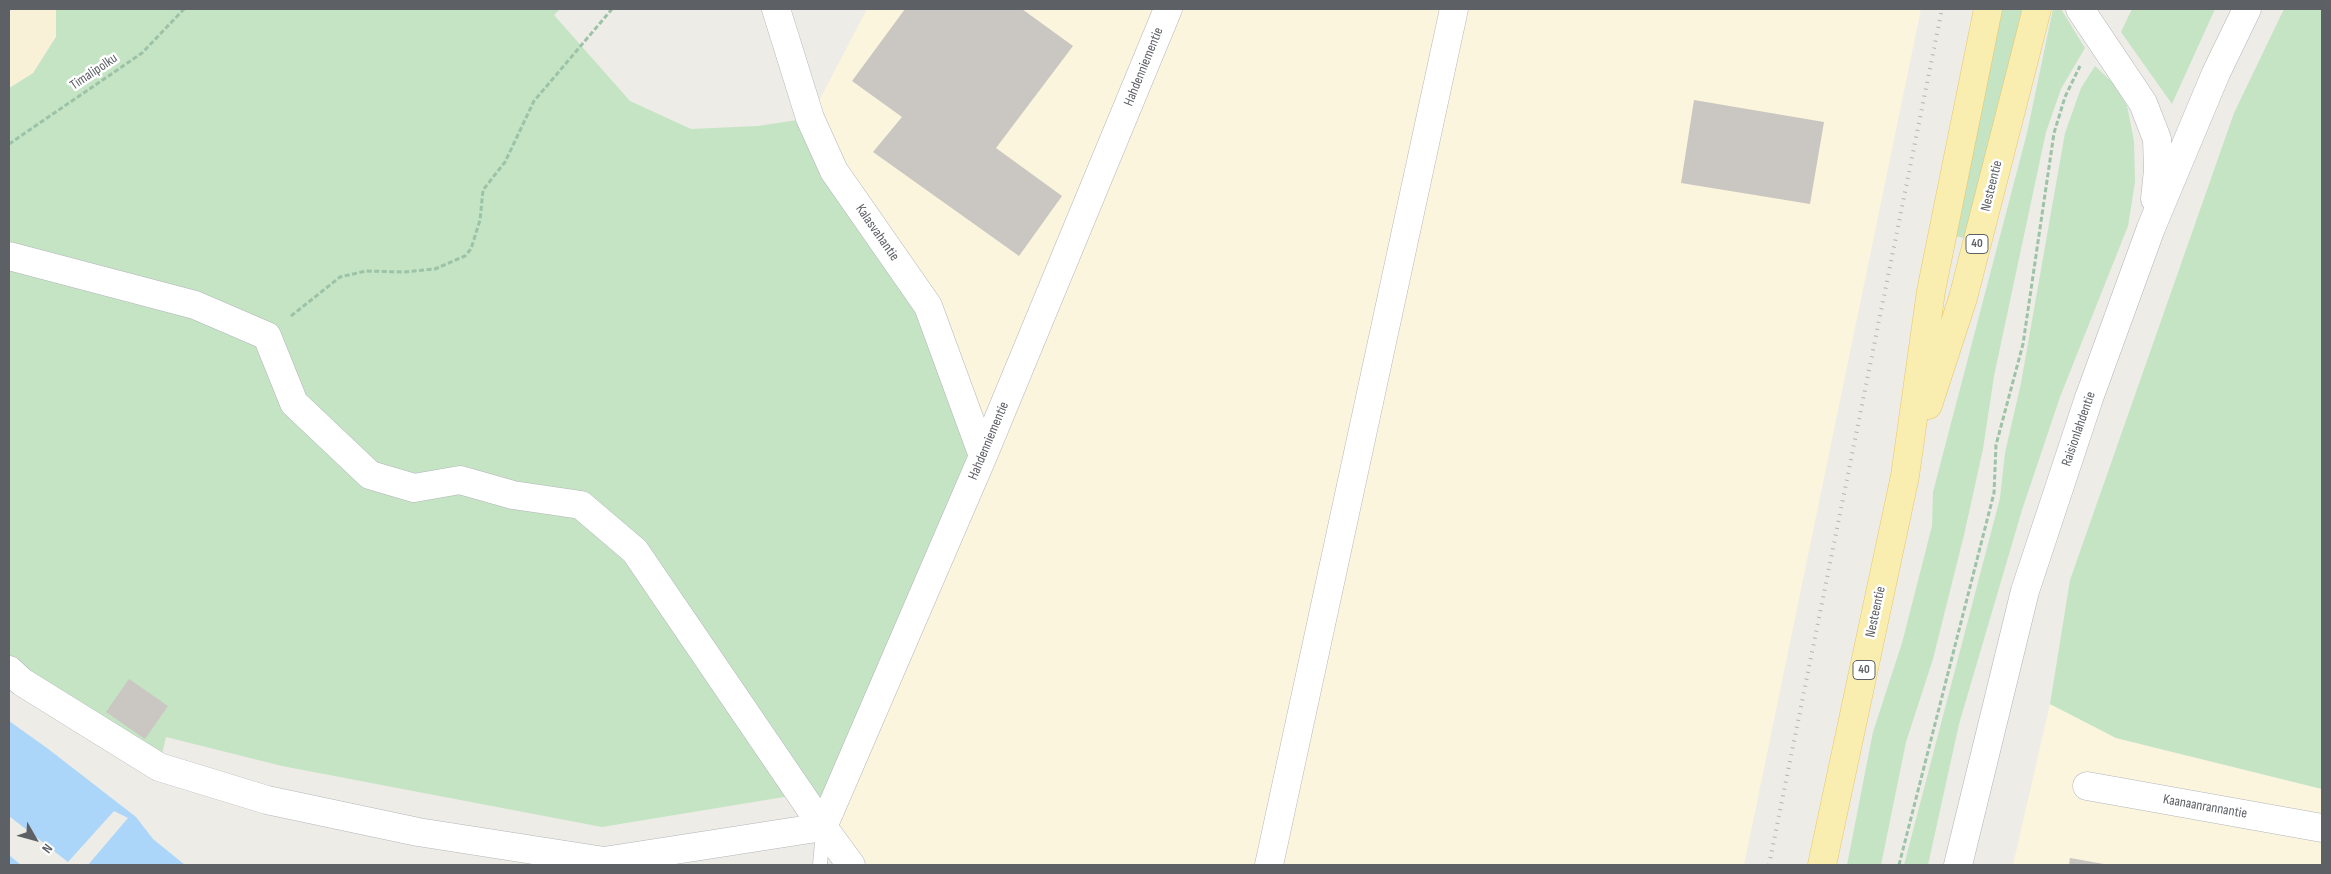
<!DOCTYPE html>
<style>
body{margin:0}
#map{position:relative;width:2331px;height:874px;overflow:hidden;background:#eeece6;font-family:"Sofia Sans Condensed",sans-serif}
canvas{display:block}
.frame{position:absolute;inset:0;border:10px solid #5d6065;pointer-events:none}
.north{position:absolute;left:10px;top:814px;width:50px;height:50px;-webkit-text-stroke:4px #fff;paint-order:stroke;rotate:128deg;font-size:14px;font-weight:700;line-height:20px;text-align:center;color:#5d6065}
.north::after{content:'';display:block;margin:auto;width:18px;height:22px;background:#5d6065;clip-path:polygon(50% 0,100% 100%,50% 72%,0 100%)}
</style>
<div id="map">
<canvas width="2331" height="874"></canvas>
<div class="frame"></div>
<div class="north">N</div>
</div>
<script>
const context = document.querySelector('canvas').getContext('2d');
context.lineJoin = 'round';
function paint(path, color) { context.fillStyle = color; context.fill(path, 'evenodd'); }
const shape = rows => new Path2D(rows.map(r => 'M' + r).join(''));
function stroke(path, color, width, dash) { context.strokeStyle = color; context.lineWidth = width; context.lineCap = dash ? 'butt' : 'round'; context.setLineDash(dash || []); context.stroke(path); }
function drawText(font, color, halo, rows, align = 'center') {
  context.font = font + ' "Sofia Sans Condensed",sans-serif'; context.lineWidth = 5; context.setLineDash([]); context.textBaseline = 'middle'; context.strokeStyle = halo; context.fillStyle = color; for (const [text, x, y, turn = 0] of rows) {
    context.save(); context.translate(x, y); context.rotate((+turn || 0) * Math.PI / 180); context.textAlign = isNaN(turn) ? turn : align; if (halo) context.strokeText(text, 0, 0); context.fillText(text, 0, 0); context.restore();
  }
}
const commercial = shape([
 [867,9,1921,9,1744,865,851,865,823,827,810,118],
 [2050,704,2116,738,2322,789,2322,865,2013,865]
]);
const green = shape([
 [56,9,560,9,554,15,630,101,691,129,758,126,810,118,928,306,983,456,823,827,802,794,602,827,282,766,166,737,159,767,9,670,9,88,33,73,56,37],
 [2002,9,2022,9,2002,102,1965,238,1955,236],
 [2053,9,2061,9,2085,48,2061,89,2046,132,1994,376,1983,449,1964,535,1933,659,1906,742,1881,865,1847,865,1873,732,1902,643,1932,526,1933,492,2027,133],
 [2132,9,2215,9,2172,104,2121,32],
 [2284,9,2322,9,2322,789,2116,738,2050,704,2070,580,2234,113],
 [2095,66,2113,83,2127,106,2134,141,2135,182,2128,226,2060,397,2022,510,1959,724,1928,865,1904,865,2000,498,2005,453,2021,383,2065,133,2081,88]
]);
const sand = shape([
 [9,9,56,9,56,36,33,73,9,88]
]);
const water = shape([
 [9,721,47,748,136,817,153,839,185,865,9,865]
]);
const pier = shape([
 [114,811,128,818,88,865,21,865,9,855,9,816,68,862]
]);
const building = shape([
 [905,9,1022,9,1073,46,996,148,1062,196,1019,256,873,152,902,117,852,81],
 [1694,100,1824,122,1810,204,1681,183],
 [129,679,168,706,145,739,106,712],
 [2070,858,2104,864,2104,865,2069,865]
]);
const path = shape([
 [9,144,142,53,184,9],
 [291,316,340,277,366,271,403,272,435,269,465,256,471,249,480,220,483,190,505,162,534,101,612,9],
 [1899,865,1994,493,1996,445,2023,344,2054,133,2065,97,2080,66]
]);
const service = shape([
 [820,865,823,830]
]);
const minor = shape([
 [776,9,810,118,834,171,928,306,983,456],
 [9,256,195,305,267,336,294,403,370,475,414,488,460,480,513,495,581,505,635,551,823,827,604,861,418,832,267,800,159,767,22,682,9,670],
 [2087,786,2322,828],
 [851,865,823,827,983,456,1168,9],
 [1269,865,1454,9]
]);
const secondary = shape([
 [2080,9,2143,103,2157,139,2158,170,2155,199],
 [1958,865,2025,591,2089,398,2151,228,2216,73,2247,9]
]);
const primary = shape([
 [1928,405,1963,298,2037,9],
 [1822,865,1905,476,1931,291,1988,9]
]);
const rail = shape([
 [1769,865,1942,9]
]);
const shields = [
 [1977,244,22],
 [1864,670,22]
];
const shieldNames = [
 ["40",1977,244],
 ["40",1864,670]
];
const streetNames = [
 ["Hahdenniementie",1144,67,-68],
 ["Timalipolku",94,72,-34],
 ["Nesteentie",1992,186,-76],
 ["Kalasvahantie",877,233,55],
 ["Raisionlahdentie",2079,429,-71],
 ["Hahdenniementie",989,441,-67],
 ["Nesteentie",1876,612,-78],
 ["Kaanaanrannantie",2205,807,10]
];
paint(commercial, '#fbf5de');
paint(green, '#c4e4c4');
paint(sand, '#f8f0d7');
paint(water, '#abd6f9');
paint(pier, '#eeece6');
paint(building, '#cac7c2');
stroke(service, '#b3b5b9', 15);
stroke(minor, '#b3b5b9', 29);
stroke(secondary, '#b2b4b9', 29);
stroke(primary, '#e7c466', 29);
stroke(path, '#9cc2a7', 3, [5, 2.5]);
stroke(service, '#fff', 14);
stroke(minor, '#fff', 28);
stroke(secondary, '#fff', 28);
stroke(primary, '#f9eeb0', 28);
stroke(rail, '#b3b4b5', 4, [1, 6]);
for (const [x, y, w] of shields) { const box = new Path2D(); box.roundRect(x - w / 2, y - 9.5, w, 19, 4); context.fillStyle = '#fff'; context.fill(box); stroke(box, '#5d6065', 1); }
drawText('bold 12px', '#5d6065', null, shieldNames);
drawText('14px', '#5d6065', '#fff', streetNames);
</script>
